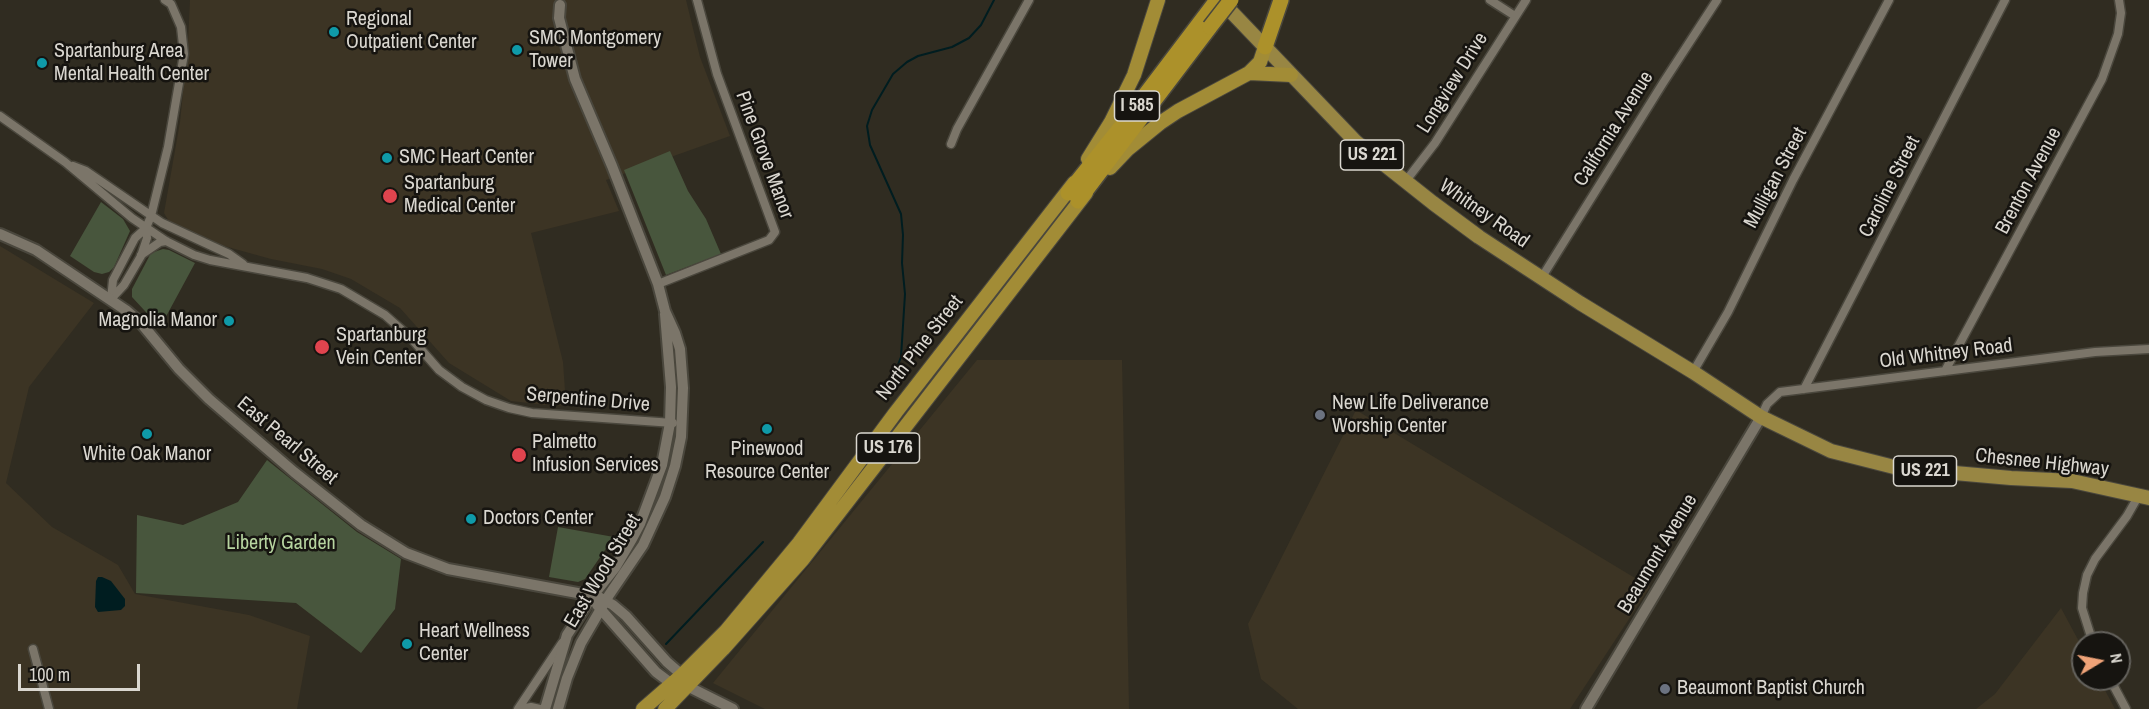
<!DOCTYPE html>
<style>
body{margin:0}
#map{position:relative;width:2149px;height:709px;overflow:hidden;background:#302c21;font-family:"Archivo Narrow",sans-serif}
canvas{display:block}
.north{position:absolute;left:2071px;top:631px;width:60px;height:60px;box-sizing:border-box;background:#161410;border:2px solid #64625d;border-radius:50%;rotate:80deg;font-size:16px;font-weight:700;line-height:24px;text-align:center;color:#dad7d0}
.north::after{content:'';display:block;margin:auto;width:21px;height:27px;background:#efa378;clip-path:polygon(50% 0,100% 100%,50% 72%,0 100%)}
.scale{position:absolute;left:18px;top:664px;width:122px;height:27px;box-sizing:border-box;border:3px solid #dad7d0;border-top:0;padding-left:8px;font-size:18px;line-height:21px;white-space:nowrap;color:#dad7d0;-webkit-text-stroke:4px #161410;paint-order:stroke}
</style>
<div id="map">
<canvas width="2149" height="709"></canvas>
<div class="north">N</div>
<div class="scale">100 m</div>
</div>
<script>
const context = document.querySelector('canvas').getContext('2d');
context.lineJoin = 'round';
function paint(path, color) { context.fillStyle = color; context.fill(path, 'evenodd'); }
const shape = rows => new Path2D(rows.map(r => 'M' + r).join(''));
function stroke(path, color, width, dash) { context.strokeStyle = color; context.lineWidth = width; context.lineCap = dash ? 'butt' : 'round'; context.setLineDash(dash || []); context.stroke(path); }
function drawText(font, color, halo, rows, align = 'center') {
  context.font = font + ' "Archivo Narrow",sans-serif'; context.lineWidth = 5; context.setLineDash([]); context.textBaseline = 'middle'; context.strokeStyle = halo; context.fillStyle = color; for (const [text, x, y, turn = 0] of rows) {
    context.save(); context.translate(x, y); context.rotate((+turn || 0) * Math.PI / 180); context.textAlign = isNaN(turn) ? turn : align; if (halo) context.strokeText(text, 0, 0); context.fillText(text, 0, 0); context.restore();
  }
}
const built = shape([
 [190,0,686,0,700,57,730,136,606,180,619,211,531,233,563,362,566,405,555,406,511,401,449,363,400,308,351,279,322,269,271,259,206,241,170,223,164,213,180,122,188,43],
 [0,246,94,303,29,387,6,483,52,527,118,565,135,594,249,615,310,636,297,709,0,709],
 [977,360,1122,360,1129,709,765,709,713,683],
 [1356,410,1650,587,1570,709,1298,709,1261,679,1248,624],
 [2061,608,2083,649,2083,679,2099,679,2115,709,1976,709,1995,694]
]);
const green = shape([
 [670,151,688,191,706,219,721,254,666,275,624,170],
 [101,202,123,219,130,231,114,267,109,272,102,274,94,272,70,256],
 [163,249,169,250,195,263,162,324,156,323,132,297,132,289,151,253],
 [267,460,357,532,401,559,395,609,361,653,296,603,136,593,137,515,183,525,238,502],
 [558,527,614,537,585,579,578,582,549,577]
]);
const water = shape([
 [102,577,111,581,125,599,125,606,121,610,98,612,95,607,96,581,98,577]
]);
const stream = shape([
 [890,385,901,357,905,294,902,263,903,235,901,214,870,145,867,126,872,110,893,74,907,62,918,56,952,47,969,38,981,25,994,0],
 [666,644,763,542]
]);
const minor = shape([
 [1490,0,1515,16],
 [0,116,65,162,132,218,166,241,194,255,210,260,307,278,341,289,385,315,411,338,439,370,462,387,486,400,509,408,532,413,673,423],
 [951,144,957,129,1029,0],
 [73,166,86,171,162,223,229,254,243,264],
 [1405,182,1435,143,1526,0],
 [146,228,147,238,141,256,124,285,111,299,113,280,135,238,146,228,151,216,168,147,184,54,181,27,171,4,165,0],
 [141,255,160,242,166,241],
 [1542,277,1663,83,1717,0],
 [658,284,769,240,775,232,717,74,697,0],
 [1945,371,2102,79,2118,34,2121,13,2119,0],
 [1693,372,1728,312,1793,180,1889,0],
 [1804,389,2005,0],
 [1761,417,1767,404,1780,392,2095,352,2149,349],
 [2093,643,2082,608,2083,593,2087,575,2095,559,2127,516,2139,495],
 [33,649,49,709],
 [2110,679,2126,709],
 [518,709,562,643],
 [520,709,531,707,540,709]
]);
const tertiary = shape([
 [0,234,36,250,127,311,141,323,179,369,209,399,294,472,361,525,406,553,448,569,599,597,613,605,626,616,667,662,682,675,684,680],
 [597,605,656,672,672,684,678,686],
 [687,686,733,709],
 [545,709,567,635,592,597,615,568,632,539,640,524,662,465,670,423,671,387,665,314],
 [558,709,567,678,581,643,609,595,643,545,665,497,675,466,681,437,683,388,680,349,675,333,665,311,658,284,612,166,575,79,559,18,560,5],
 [1586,709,1761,417]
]);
const primary = shape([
 [1220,0,1356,142,1433,203,1479,237,1580,303,1693,372,1761,417,1831,451,1898,468,2011,478,2072,481,2149,498]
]);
const trunk = shape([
 [1249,73,1291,75],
 [1088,159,1111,122,1134,75,1158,0],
 [1110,168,1128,149,1160,123,1178,111,1249,73,1260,62,1265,47],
 [643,709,682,675,726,631,799,543,896,412,1074,183],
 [665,709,723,649,803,559,1086,193]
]);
const motorway = shape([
 [1265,47,1281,0],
 [1068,193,1120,128,1217,0],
 [1078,201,1210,27]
]);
const motorwayBridge = shape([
 [1210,27,1231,0]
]);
const markers = [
 [334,32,6,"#0f9aa8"],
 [517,50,6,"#0f9aa8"],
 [42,63,6,"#0f9aa8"],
 [387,158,6,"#0f9aa8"],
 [390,196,8,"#e0444e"],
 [229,321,6,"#0f9aa8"],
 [322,347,8,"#e0444e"],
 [1320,415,6,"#6b7280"],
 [767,429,6,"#0f9aa8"],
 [147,434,6,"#0f9aa8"],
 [519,455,8,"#e0444e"],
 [471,519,6,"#0f9aa8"],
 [407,644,6,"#0f9aa8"],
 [1665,689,6,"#6b7280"]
];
const shields = [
 [1137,106,45],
 [1372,155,63],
 [888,448,63],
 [1925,471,63]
];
const shieldNames = [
 ["I 585",1137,106],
 ["US 221",1372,155],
 ["US 176",888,448],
 ["US 221",1925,471]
];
const poiNames = [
 ["Regional",346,20],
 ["Outpatient Center",346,43],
 ["SMC Montgomery",529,39],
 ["Tower",529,62],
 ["Spartanburg Area",54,52],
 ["Mental Health Center",54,75],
 ["SMC Heart Center",399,158],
 ["Spartanburg",404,184],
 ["Medical Center",404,207],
 ["Magnolia Manor",217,321,"right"],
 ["Spartanburg",336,336],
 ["Vein Center",336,359],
 ["New Life Deliverance",1332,404],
 ["Worship Center",1332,427],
 ["Palmetto",532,443],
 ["Infusion Services",532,466],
 ["Pinewood",767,450,"center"],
 ["Resource Center",767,473,"center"],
 ["White Oak Manor",147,455,"center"],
 ["Doctors Center",483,519],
 ["Heart Wellness",419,632],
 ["Center",419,655],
 ["Beaumont Baptist Church",1677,689]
];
const streetNames = [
 ["Longview Drive",1453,83,-58],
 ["California Avenue",1614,129,-58],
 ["Pine Grove Manor",764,155,70],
 ["Mulligan Street",1776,178,-62],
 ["Brenton Avenue",2029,181,-62],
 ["Caroline Street",1890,187,-63],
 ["Whitney Road",1484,214,35],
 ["North Pine Street",920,348,-52],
 ["Old Whitney Road",1946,354,-7],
 ["Serpentine Drive",588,400,5],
 ["East Pearl Street",287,441,40],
 ["Chesnee Highway",2042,463,6],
 ["Beaumont Avenue",1658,554,-59],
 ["East Wood Street",603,571,-59]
];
const parkNames = [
 ["Liberty Garden",281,544]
];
paint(built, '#3c3424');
paint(green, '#48563d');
paint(water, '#001d20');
stroke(stream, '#001d20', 2);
stroke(minor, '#4a473d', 11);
stroke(tertiary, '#4a473d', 14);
stroke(primary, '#4a473d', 16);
stroke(trunk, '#4a473d', 16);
stroke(motorway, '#4a473d', 18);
stroke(minor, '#7b7569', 8);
stroke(tertiary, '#7b7569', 10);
stroke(primary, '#988643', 14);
stroke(trunk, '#a28c36', 14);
stroke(motorway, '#ac912a', 15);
stroke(motorwayBridge, '#4a473d', 18, []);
stroke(motorwayBridge, '#ac912a', 15);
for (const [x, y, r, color] of markers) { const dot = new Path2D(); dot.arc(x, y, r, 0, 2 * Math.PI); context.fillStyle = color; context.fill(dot); stroke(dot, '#161410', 2); }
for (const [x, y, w] of shields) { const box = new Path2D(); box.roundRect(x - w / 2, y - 15, w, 30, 4.5); context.fillStyle = '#161410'; context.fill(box); stroke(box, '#dad7d0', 1.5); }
drawText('bold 18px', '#dad7d0', null, shieldNames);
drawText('20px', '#dad7d0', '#161410', poiNames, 'left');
drawText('20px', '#dad7d0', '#161410', streetNames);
drawText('20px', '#b7d5a0', '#161410', parkNames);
</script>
